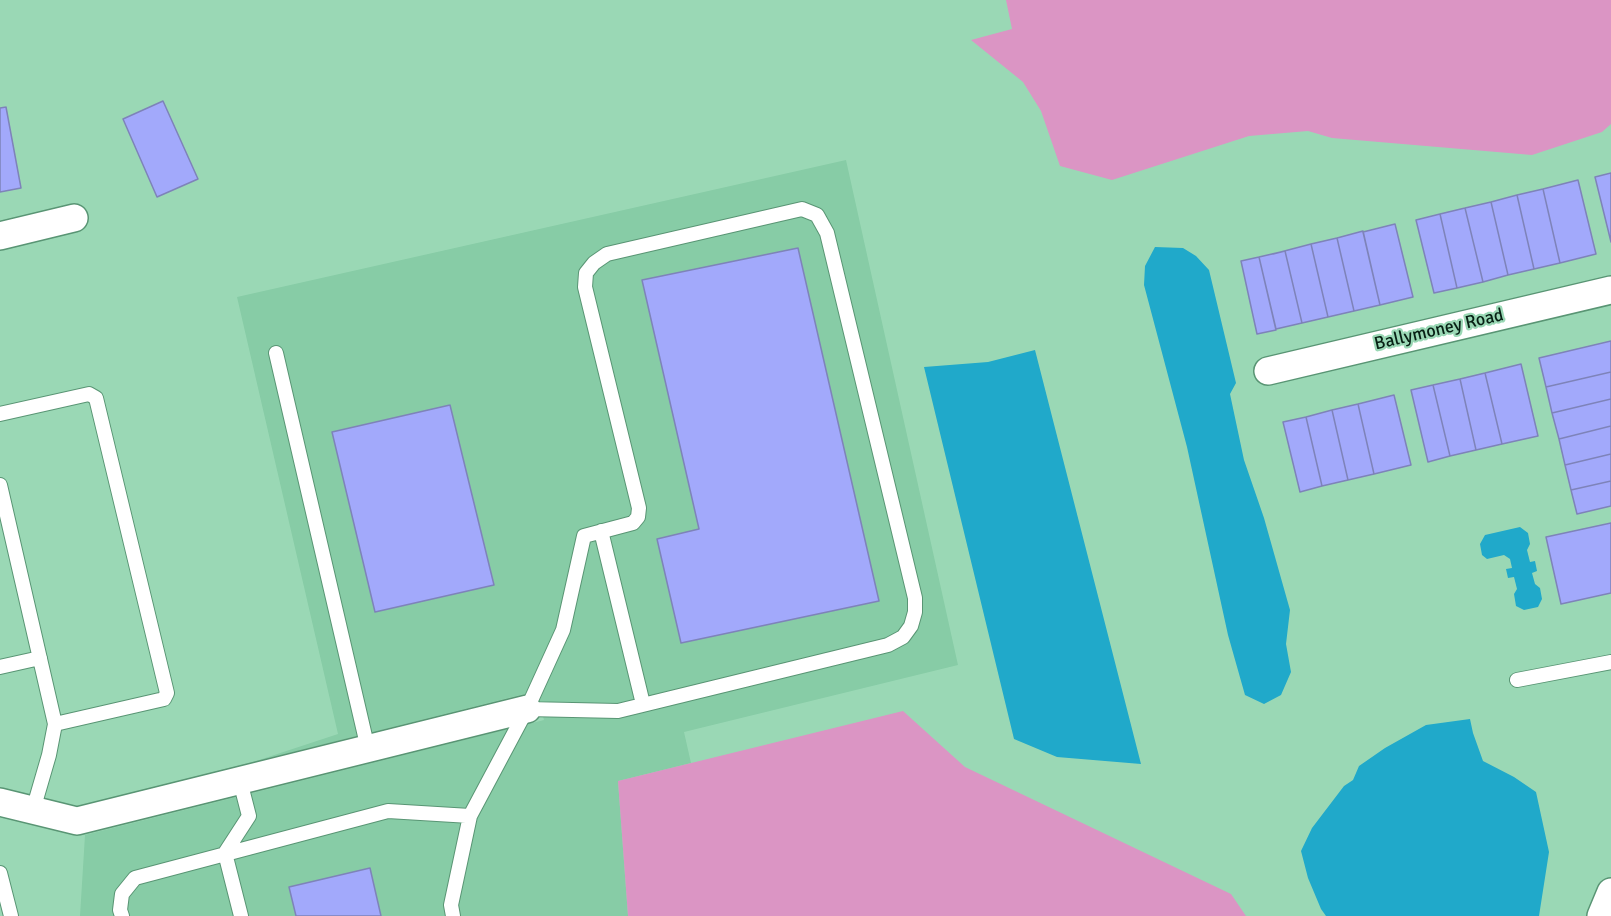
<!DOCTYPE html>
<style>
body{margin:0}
canvas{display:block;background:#9ad8b5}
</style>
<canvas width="1611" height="916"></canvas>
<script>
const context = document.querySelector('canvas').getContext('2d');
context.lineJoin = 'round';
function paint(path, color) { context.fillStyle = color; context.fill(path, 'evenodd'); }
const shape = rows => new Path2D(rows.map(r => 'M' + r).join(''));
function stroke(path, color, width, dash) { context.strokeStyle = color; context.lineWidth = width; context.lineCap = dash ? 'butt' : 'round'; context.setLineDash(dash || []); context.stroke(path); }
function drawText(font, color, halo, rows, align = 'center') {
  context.font = font + ' Signika,sans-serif'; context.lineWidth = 4.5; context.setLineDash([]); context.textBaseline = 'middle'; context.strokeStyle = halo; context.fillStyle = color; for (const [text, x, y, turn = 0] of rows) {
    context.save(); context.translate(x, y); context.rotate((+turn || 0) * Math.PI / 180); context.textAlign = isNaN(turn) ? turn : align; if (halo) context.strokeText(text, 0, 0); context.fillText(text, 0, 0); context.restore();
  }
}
const built = shape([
 [846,160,958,665,684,732,691,763,618,781,628,916,80,916,85,835,544,720,536,691,253,762,338,734,237,297]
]);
const green = shape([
 [1006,0,1611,0,1611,124,1602,132,1532,155,1332,138,1308,131,1249,136,1112,180,1060,166,1041,111,1023,82,971,40,1012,29],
 [903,711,965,767,1231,894,1246,916,628,916,618,781]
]);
const water = shape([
 [1155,247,1183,248,1196,256,1209,270,1236,383,1230,394,1244,460,1264,518,1290,610,1286,644,1291,672,1281,695,1264,704,1245,695,1228,635,1187,447,1144,285,1145,266],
 [1035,350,1141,764,1057,757,1014,739,924,367,988,362],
 [1520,527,1528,533,1530,544,1527,550,1530,562,1535,561,1537,571,1532,573,1535,584,1540,588,1542,599,1538,607,1524,610,1516,606,1514,594,1517,589,1514,577,1508,578,1506,569,1512,568,1510,559,1504,555,1487,559,1482,555,1480,544,1485,535],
 [1470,719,1473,733,1483,761,1514,777,1536,792,1549,852,1539,916,1326,916,1321,909,1308,878,1301,851,1312,828,1344,786,1353,780,1359,766,1385,748,1426,725]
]);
const building = shape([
 [163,101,198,179,157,197,123,119,163,101],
 [6,107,21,188,0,192,0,108,6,107],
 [1611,173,1611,242,1595,177,1611,173],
 [1578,180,1596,254,1560,263,1543,189,1578,180],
 [1543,189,1560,263,1534,269,1517,195,1543,189],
 [1517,195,1534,269,1508,275,1491,202,1517,195],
 [1491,202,1508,275,1483,282,1465,208,1491,202],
 [1465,208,1483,282,1457,288,1440,214,1465,208],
 [1440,214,1457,288,1434,293,1416,220,1440,214],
 [1395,224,1413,297,1380,305,1363,232,1395,224],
 [1363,231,1380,305,1354,311,1337,238,1363,231],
 [1337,238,1354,311,1328,317,1311,244,1337,238],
 [1311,244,1328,317,1302,323,1285,251,1273,254,1311,244],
 [798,248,879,601,681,643,657,539,699,529,642,280,798,248],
 [1285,251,1302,323,1276,329,1259,257,1285,251],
 [1259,257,1276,330,1257,334,1241,261,1259,257],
 [1611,341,1611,372,1546,387,1539,358,1611,341],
 [1521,364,1538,436,1502,444,1485,373,1521,364],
 [1611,372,1611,399,1552,413,1546,387,1611,372],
 [1485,373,1502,444,1476,450,1460,379,1485,373],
 [1460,379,1476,450,1450,456,1433,385,1460,379],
 [1433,385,1450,456,1428,462,1411,390,1433,385],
 [1394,395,1411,465,1374,474,1358,404,1394,395],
 [1611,399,1611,426,1559,439,1552,413,1611,399],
 [1358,404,1374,474,1348,480,1332,410,1358,404],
 [450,405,494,585,375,612,332,432,450,405],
 [1332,410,1348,480,1322,486,1306,417,1332,410],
 [1306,417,1322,486,1300,492,1283,422,1306,417],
 [1611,426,1611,454,1565,465,1559,439,1611,426],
 [1611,454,1611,481,1571,490,1565,465,1611,454],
 [1611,481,1611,506,1577,514,1571,490,1611,481],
 [1611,523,1611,593,1561,604,1546,537,1611,523],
 [370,868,381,916,296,916,289,887,370,868]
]);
const lane = shape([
 [276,353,368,749],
 [0,414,89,394,96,398,167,693,164,699,55,724,49,755,33,810],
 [0,485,55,724],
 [601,531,643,704],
 [0,667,40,658],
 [1517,680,1611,662],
 [240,781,249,816,225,853,241,916],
 [0,873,11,916],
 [122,916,120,910,122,894,135,878,388,811,470,816],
 [453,916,451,905,470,816,527,709,563,630,584,536,633,523,638,517,639,508,585,287,586,273,594,263,607,254,802,209,817,215,827,233,915,598,915,612,911,626,903,637,888,645,618,711,527,709]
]);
const street = shape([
 [0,236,74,218],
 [1268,371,1611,290],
 [0,802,77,821,527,709],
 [1601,916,1611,892]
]);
const streetNames = [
 ["Ballymoney Road",1439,330,-13]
];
paint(built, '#87cca6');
paint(green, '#db95c4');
paint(water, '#20a9ca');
paint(building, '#a2a9fb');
stroke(building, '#7e83b9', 1.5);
stroke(lane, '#599574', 16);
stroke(street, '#599574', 30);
stroke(lane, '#fff', 14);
stroke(street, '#fff', 27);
drawText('18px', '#072014', '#9ad8b5', streetNames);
</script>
